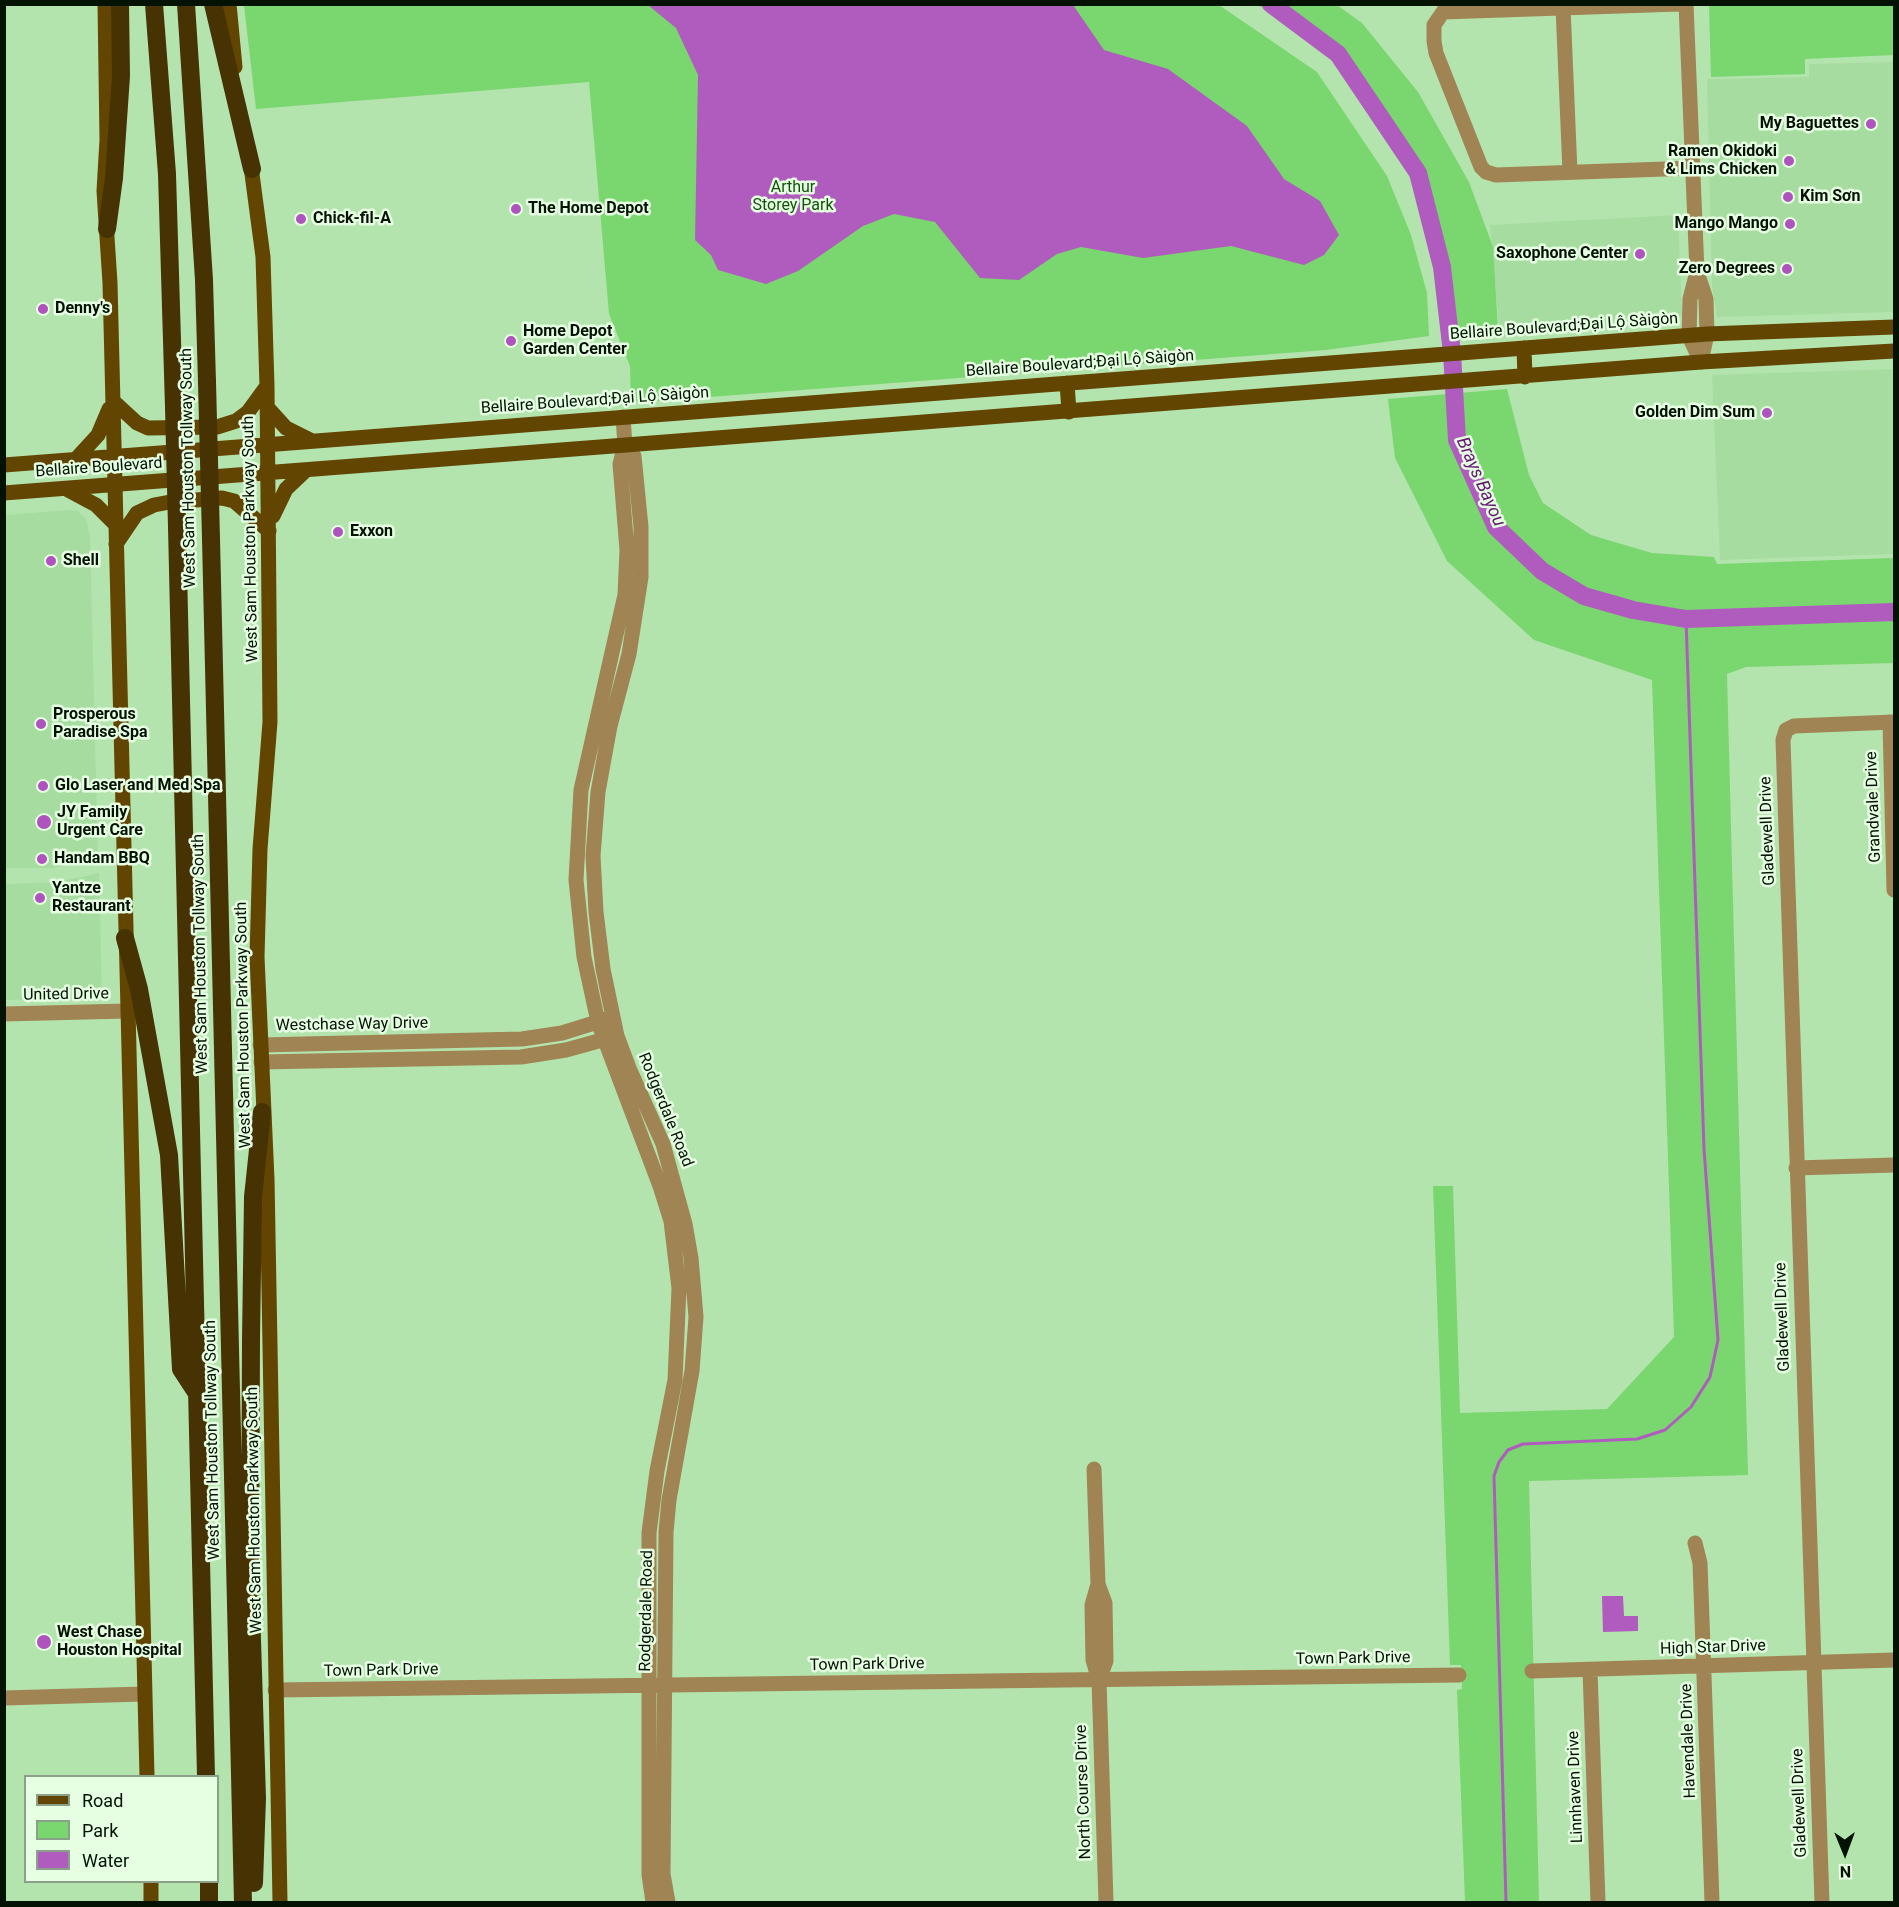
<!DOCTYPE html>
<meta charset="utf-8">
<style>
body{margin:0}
#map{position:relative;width:1899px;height:1907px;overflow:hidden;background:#b4e4ae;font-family:Roboto,sans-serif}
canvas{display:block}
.frame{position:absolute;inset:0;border:6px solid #031202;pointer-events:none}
.legend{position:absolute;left:24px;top:1775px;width:195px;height:108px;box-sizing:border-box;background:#e6fee2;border:2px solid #8ba088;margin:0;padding:8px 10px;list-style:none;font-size:18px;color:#031202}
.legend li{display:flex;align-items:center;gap:12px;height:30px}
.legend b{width:30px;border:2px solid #8ba088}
.north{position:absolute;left:1815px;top:1823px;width:60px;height:60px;-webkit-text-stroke:4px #e6fee2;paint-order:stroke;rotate:179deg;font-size:16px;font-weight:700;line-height:24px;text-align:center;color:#031202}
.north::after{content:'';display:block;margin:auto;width:21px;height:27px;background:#031202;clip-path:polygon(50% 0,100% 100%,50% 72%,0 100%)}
</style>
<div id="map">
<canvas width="1899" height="1907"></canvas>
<div class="frame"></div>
<ul class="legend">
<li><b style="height:8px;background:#624501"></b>Road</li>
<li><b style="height:16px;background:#7ad66f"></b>Park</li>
<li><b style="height:16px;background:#b05cbe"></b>Water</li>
</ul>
<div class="north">N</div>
</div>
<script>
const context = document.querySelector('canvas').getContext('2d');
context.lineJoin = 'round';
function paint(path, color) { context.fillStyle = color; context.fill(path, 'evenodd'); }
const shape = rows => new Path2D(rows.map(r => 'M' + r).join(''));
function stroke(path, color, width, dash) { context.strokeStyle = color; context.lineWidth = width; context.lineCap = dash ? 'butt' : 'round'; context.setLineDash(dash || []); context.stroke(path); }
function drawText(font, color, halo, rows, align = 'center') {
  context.font = font + ' Roboto,sans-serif'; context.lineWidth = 5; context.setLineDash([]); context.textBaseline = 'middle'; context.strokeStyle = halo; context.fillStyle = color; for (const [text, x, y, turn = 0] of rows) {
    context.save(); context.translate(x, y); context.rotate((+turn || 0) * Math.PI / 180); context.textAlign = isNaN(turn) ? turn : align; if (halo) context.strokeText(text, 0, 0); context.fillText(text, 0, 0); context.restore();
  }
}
const built = shape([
 [1894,62,1894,312,1717,317,1712,284,1707,79,1809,77,1809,64],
 [1678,215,1682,313,1678,322,1500,337,1490,225],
 [1894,369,1894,554,1720,560,1712,375],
 [67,510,78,511,86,519,90,536,98,857,53,868,5,868,5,515],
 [99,873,102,998,5,1000,5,884,57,882]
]);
const green = shape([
 [244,5,1219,5,1317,72,1387,176,1411,235,1427,293,1429,336,1326,350,631,403,630,366,609,314,589,82,256,109],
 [1258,5,1337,5,1362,23,1418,92,1469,182,1493,247,1498,329,1451,333,1451,309,1436,240,1411,176,1340,65,1298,30],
 [1894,5,1894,55,1805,59,1805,74,1711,77,1709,6],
 [1507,389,1529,475,1543,503,1591,535,1652,553,1714,557,1717,564,1894,558,1894,663,1746,667,1727,674,1748,1475,1529,1481,1539,1902,1465,1902,1457,1690,1462,1689,1461,1665,1450,1665,1433,1186,1453,1186,1460,1413,1607,1409,1674,1337,1652,680,1534,640,1447,561,1395,458,1388,399]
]);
const water = shape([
 [648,5,1073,5,1104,50,1168,69,1247,126,1284,179,1320,201,1339,235,1324,255,1304,265,1231,246,1143,258,1081,247,1057,254,1019,280,980,278,935,222,894,214,863,226,798,271,766,284,718,270,711,255,695,240,698,75,676,28],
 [1602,1596,1623,1596,1624,1616,1638,1616,1638,1631,1603,1632]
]);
const stream = shape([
 [1506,1902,1494,1476,1499,1462,1508,1450,1523,1444,1637,1439,1665,1430,1691,1407,1710,1377,1718,1340,1704,1149,1686,619]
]);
const river = shape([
 [1271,4,1338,54,1418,173,1442,267,1452,353,1457,440,1496,527,1542,571,1584,596,1633,610,1686,619,1894,612]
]);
const minor = shape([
 [1679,4,1443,12,1434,25,1434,41,1436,53,1481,167,1486,172,1496,175,1693,168],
 [1686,4,1697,272,1706,299,1707,334,1701,362],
 [1563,7,1570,172],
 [1697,272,1690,299,1689,336,1701,362],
 [623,417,625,445,620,464,627,550,625,595,581,790,576,880,584,957,598,1022,660,1186,671,1221,679,1288,675,1380,657,1471,649,1533,649,1875,653,1902],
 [625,445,634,456,641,527,641,577,629,654,610,726,598,792,593,856,596,912,603,969,617,1036,629,1068,663,1144,685,1224,691,1258,696,1317,692,1371,669,1500,666,1532,663,1874,668,1902],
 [1890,722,1894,890],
 [4,1014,127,1011],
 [260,1045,522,1039,562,1033,607,1019],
 [261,1062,521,1057,566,1050,613,1037],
 [1796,1168,1894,1165],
 [1094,1469,1098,1584,1105,1603,1106,1661,1099,1680],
 [1695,1543,1700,1563,1712,1902],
 [1098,1584,1092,1605,1093,1660,1099,1680,1106,1902],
 [1590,1670,1598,1902],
 [1532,1671,1894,1660],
 [275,1690,1459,1675],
 [4,1698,144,1694],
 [1822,1902,1783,740,1786,730,1794,726,1894,722]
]);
const major = shape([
 [105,4,107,140,104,191,110,283,147,1776],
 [229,4,235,67],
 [250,159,263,257,267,386,270,722,260,849,257,957,267,1179,280,1902],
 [1524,348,1525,377],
 [1067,383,1069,412],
 [113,401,137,423,148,428,217,427,236,421,248,412,267,386],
 [267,407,286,428,310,440],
 [76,459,98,435,109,409],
 [4,465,1707,334,1894,327],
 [68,490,96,505,116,525],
 [4,493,1701,362,1894,351],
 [273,516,286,489,305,471],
 [116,544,137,513,154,505,170,502,222,498,234,501,269,531],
 [151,1882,151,1902]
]);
const highway = shape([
 [154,4,167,174,174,407],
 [186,4,204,280,207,382],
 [213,4,252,169],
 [107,229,114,178,121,76,120,4],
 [177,527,206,1776],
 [211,539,243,1902],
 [125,938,139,989,169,1155,181,1369,196,1392],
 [209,1882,209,1902],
 [254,1883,257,1798,250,1577,251,1340,253,1197,262,1112]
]);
const highwayBridge = shape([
 [207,382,211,539],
 [174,407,177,527]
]);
const markers = [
 [1871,124,6,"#af53be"],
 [1789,161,6,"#af53be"],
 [1788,197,6,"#af53be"],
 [516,209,6,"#af53be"],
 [301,219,6,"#af53be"],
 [1790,224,6,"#af53be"],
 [1640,254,6,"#af53be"],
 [1787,269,6,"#af53be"],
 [43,309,6,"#af53be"],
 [511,341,6,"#af53be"],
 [1767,413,6,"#af53be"],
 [338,532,6,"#af53be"],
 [51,561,6,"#af53be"],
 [41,724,6,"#af53be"],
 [43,786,6,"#af53be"],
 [44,822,8,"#af53be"],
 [42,859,6,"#af53be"],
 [40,898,6,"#af53be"],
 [44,1642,8,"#af53be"]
];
const poiNames = [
 ["My Baguettes",1859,124,"right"],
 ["Ramen Okidoki",1777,152,"right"],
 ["& Lims Chicken",1777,170,"right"],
 ["Kim Sơn",1800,197],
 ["The Home Depot",528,209],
 ["Chick-fil-A",313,219],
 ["Mango Mango",1778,224,"right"],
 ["Saxophone Center",1628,254,"right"],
 ["Zero Degrees",1775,269,"right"],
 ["Denny's",55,309],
 ["Home Depot",523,332],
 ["Garden Center",523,350],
 ["Golden Dim Sum",1755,413,"right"],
 ["Exxon",350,532],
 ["Shell",63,561],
 ["Prosperous",53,715],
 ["Paradise Spa",53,733],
 ["Glo Laser and Med Spa",55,786],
 ["JY Family",57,813],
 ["Urgent Care",57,831],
 ["Handam BBQ",54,859],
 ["Yantze",52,889],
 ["Restaurant",52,907],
 ["West Chase",57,1633],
 ["Houston Hospital",57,1651]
];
const parkNames = [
 ["Arthur",793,188],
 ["Storey Park",793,206]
];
const streetNames = [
 ["Bellaire Boulevard;Đại Lộ Sàigòn",1564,327,-4],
 ["Bellaire Boulevard;Đại Lộ Sàigòn",1080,364,-4],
 ["Bellaire Boulevard;Đại Lộ Sàigòn",595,401,-4],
 ["Bellaire Boulevard",99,468,-4],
 ["West Sam Houston Tollway South",189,468,-91],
 ["West Sam Houston Parkway South",251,539,-91],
 ["Grandvale Drive",1874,807,-92],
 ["Gladewell Drive",1768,831,-92],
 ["West Sam Houston Tollway South",201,954,-91],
 ["United Drive",66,995,-1],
 ["West Sam Houston Parkway South",244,1025,-91],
 ["Westchase Way Drive",352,1025,-1],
 ["Rodgerdale Road",665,1110,68],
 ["Gladewell Drive",1783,1317,-92],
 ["West Sam Houston Tollway South",213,1440,-91],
 ["West Sam Houston Parkway South",255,1510,-91],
 ["Rodgerdale Road",647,1611,-89],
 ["High Star Drive",1713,1648,-2],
 ["Town Park Drive",1353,1659,-1],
 ["Town Park Drive",867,1665,-1],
 ["Town Park Drive",381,1671,-1],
 ["Havendale Drive",1689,1741,-92],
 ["Linnhaven Drive",1576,1787,-92],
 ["North Course Drive",1084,1792,-92],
 ["Gladewell Drive",1800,1803,-92]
];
const waterNames = [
 ["Brays Bayou",1480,482,66]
];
paint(built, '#a7dca0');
paint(green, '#7ad66f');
paint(water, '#b05cbe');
stroke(stream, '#b05cbe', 3);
stroke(river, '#b05cbe', 18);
stroke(minor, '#a08453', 15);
stroke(major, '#624501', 15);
stroke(highway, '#473203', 18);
stroke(highwayBridge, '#473203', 18);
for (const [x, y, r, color] of markers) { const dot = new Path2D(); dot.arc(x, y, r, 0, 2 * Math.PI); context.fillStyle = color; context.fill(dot); stroke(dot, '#e6fee2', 2); }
drawText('bold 16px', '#031202', '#e6fee2', poiNames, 'left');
drawText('16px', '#14520c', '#e6fee2', parkNames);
drawText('16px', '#031202', '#e6fee2', streetNames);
drawText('italic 18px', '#661772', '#e6fee2', waterNames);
</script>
